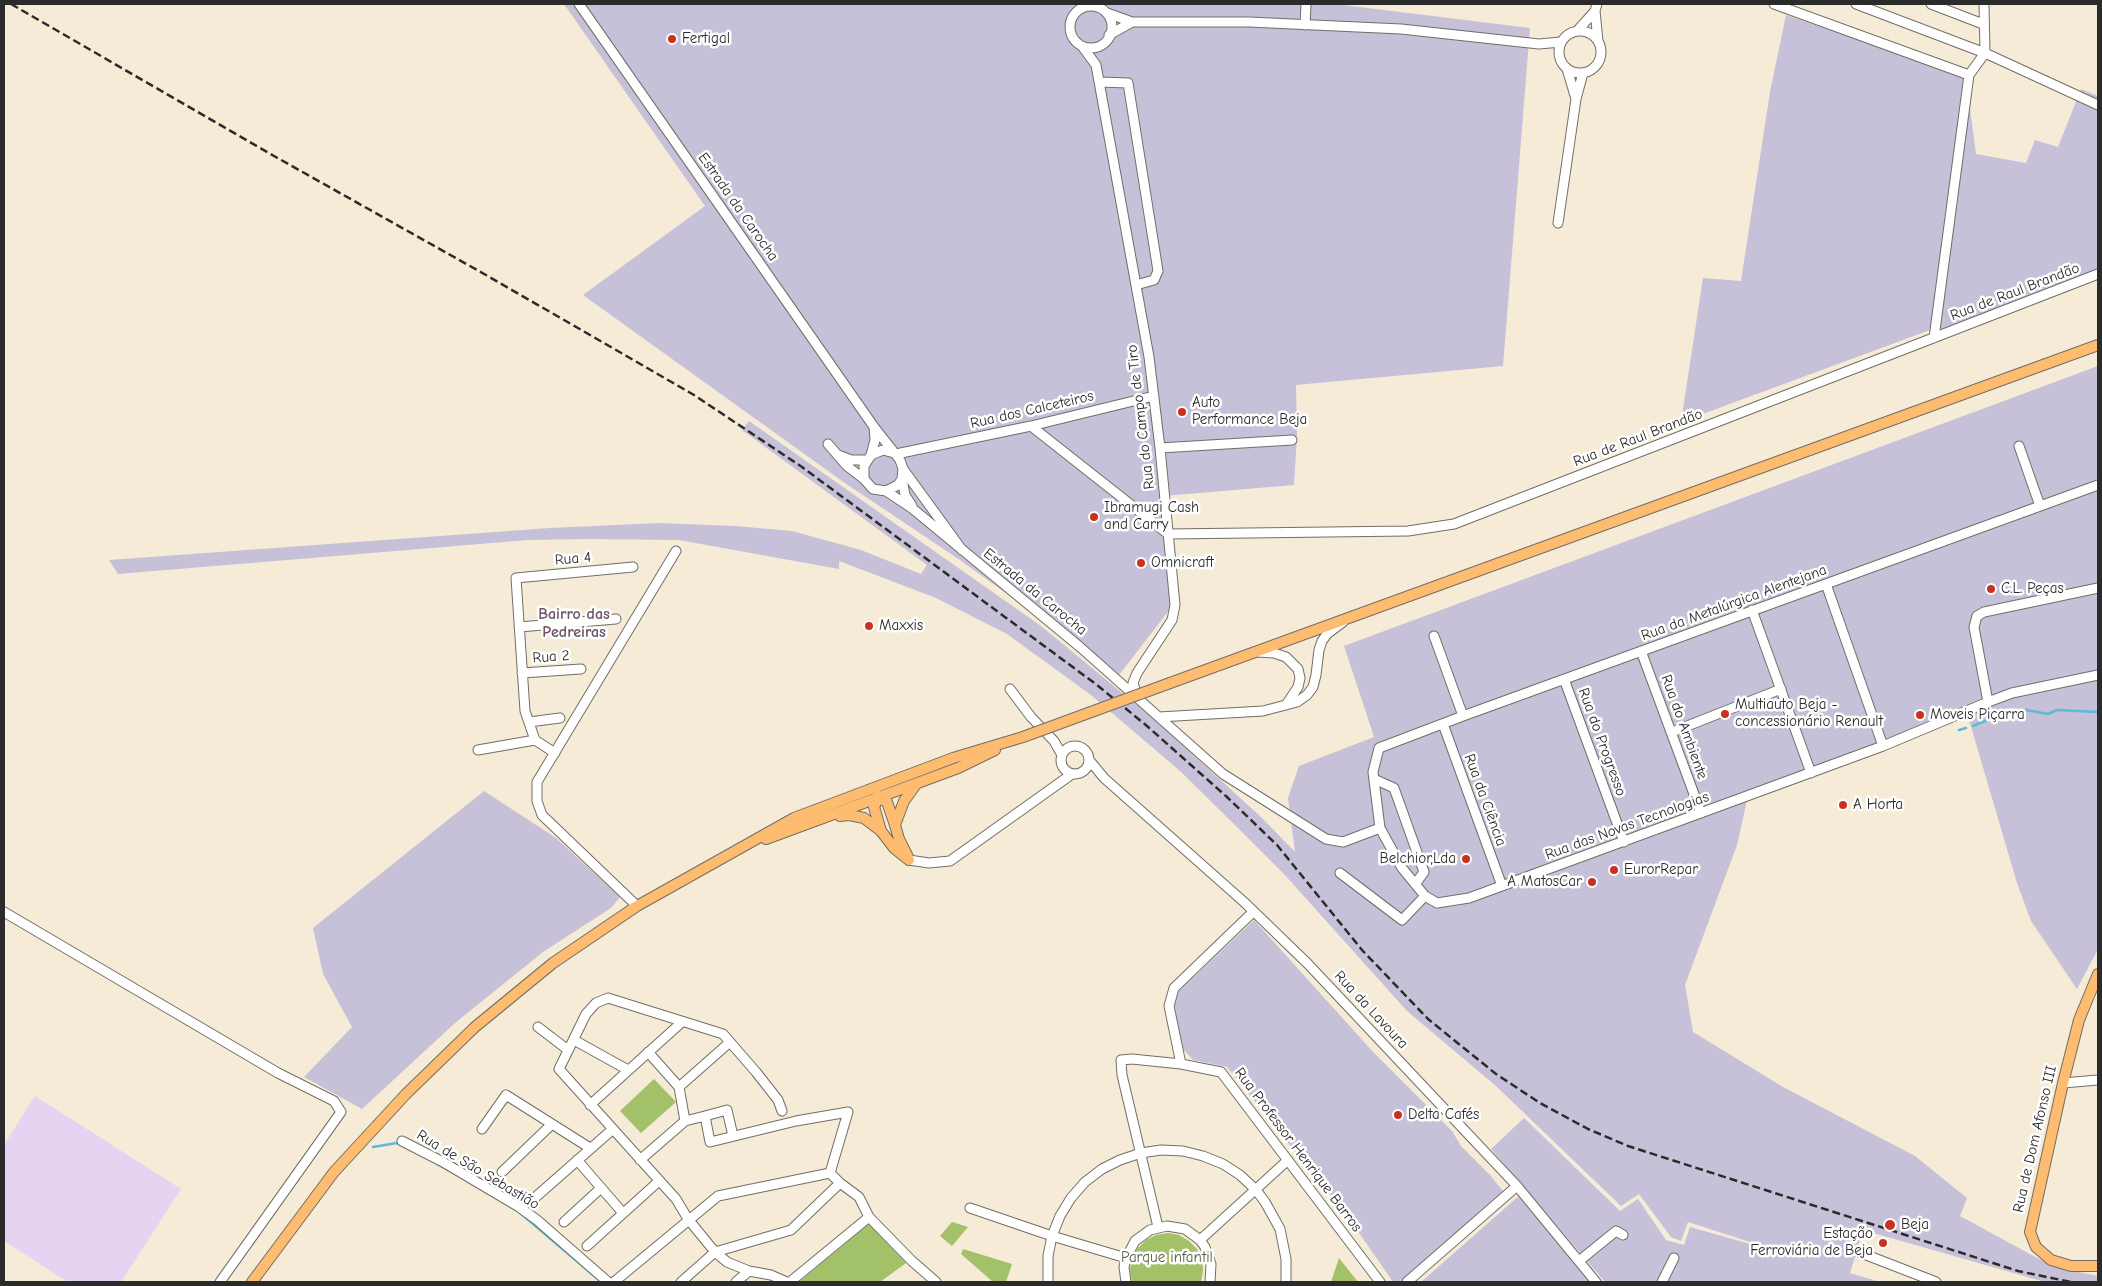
<!DOCTYPE html>
<meta charset="utf-8">
<style>
body{margin:0}
#map{position:relative;width:2102px;height:1286px;overflow:hidden;background:#f5ebd6;font-family:"Comic Neue",sans-serif}
canvas{display:block}
.frame{position:absolute;inset:0;border:5px solid #2b2b2b;pointer-events:none}
</style>
<div id="map">
<canvas width="2102" height="1286"></canvas>
<div class="frame"></div>
</div>
<script>
const context = document.querySelector('canvas').getContext('2d');
context.lineJoin = 'round';
function paint(path, color) { context.fillStyle = color; context.fill(path, 'evenodd'); }
const shape = rows => new Path2D(rows.map(r => 'M' + r).join(''));
function stroke(path, color, width, dash) { context.strokeStyle = color; context.lineWidth = width; context.lineCap = dash ? 'butt' : 'round'; context.setLineDash(dash || []); context.stroke(path); }
function drawText(font, color, halo, rows, align = 'center') {
  context.font = font + ' "Comic Neue",sans-serif'; context.lineWidth = 5; context.setLineDash([]); context.textBaseline = 'middle'; context.strokeStyle = halo; context.fillStyle = color; for (const [text, x, y, turn = 0] of rows) {
    context.save(); context.translate(x, y); context.rotate((+turn || 0) * Math.PI / 180); context.textAlign = isNaN(turn) ? turn : align; if (halo) context.strokeText(text, 0, 0); context.fillText(text, 0, 0); context.restore();
  }
}
const built = shape([
 [35,1096,181,1189,121,1282,68,1282,4,1241,4,1145]
]);
const industrial = shape([
 [564,4,1335,4,1530,28,1503,366,1296,385,1297,435,1294,485,1163,496,1170,609,1119,675,960,560,842,481,583,295,705,206],
 [1786,15,1966,77,1976,154,2026,163,2035,140,2058,147,2081,89,2098,96,2098,272,1943,329,1938,327,1681,422,1703,278,1741,281,1770,92],
 [2098,366,2098,949,2077,989,2031,921,2017,883,1967,713,1748,796,1737,845,1685,985,1693,1032,1783,1087,1915,1156,1967,1198,1960,1216,2039,1259,2060,1268,2098,1276,2098,1282,2045,1282,1863,1230,1850,1273,1880,1282,1605,1282,1491,1149,1524,1118,1620,1211,1638,1199,1666,1240,1684,1245,1690,1227,1803,1259,1688,1222,1681,1241,1671,1237,1639,1194,1621,1206,1496,1086,1407,1011,1284,874,1236,826,1180,771,1091,695,1007,634,936,598,839,561,839,569,679,540,587,539,528,540,118,574,109,560,550,528,659,523,735,526,792,531,861,550,921,574,927,565,742,430,749,421,1041,626,1154,719,1261,817,1295,852,1288,798,1299,766,1374,737,1344,646],
 [484,791,556,838,620,897,611,908,543,952,455,1023,362,1109,304,1077,352,1027,323,974,313,928],
 [1254,920,1374,1053,1452,1131,1461,1146,1489,1174,1503,1191,1405,1282,1393,1282,1348,1217,1227,1067,1193,1060,1184,1050,1176,1030,1174,1009,1177,993],
 [1520,1195,1592,1282,1421,1282]
]);
const green = shape([
 [654,1079,676,1102,641,1133,620,1111],
 [952,1222,968,1227,952,1246,940,1236],
 [869,1224,906,1263,880,1282,799,1282],
 [1168,1233,1179,1235,1189,1241,1197,1249,1202,1260,1203,1271,1201,1282,1132,1282,1130,1269,1132,1258,1138,1248,1146,1240,1156,1235],
 [963,1249,1012,1264,1006,1282,993,1282,961,1254],
 [1339,1258,1358,1282,1331,1282]
]);
const stream = shape([
 [1973,726,1992,718,2026,710,2048,714,2057,710,2098,712],
 [1959,730,1966,728],
 [373,1147,397,1143,401,1145],
 [437,1164,450,1171],
 [519,1212,599,1280]
]);
const minor = shape([
 [579,4,874,427,900,460,903,469,962,550],
 [1597,4,1595,11,1598,41],
 [1774,4,1969,75],
 [1856,4,1985,53,2098,105],
 [1931,4,1983,24],
 [1984,4,1985,53],
 '1070 27a21 21 0 1 1 42 0a21 21 0 1 1-42 0Z',
 [1107,13,1132,22,1249,22,1401,29,1539,44,1561,42],
 [1305,25,1306,4],
 [1578,30,1595,11],
 '1559 52a21 21 0 1 1 42 0a21 21 0 1 1-42 0Z',
 [1109,35,1132,22],
 [1082,46,1096,65,1149,357,1160,448,1175,605,1172,620,1137,673,1133,683,1138,698],
 [1567,69,1576,99,1583,73],
 [1099,82,1128,83,1158,271,1154,280,1136,285],
 [1558,223,1576,99],
 [1934,338,1969,75,1985,53],
 [1031,426,1168,534],
 [828,444,847,466,864,479],
 [2019,446,2040,506],
 [1160,448,1292,440],
 [894,453,883,450,871,455,864,466,864,479,873,489,886,491,898,485,902,479,903,469],
 [896,454,1031,426,1154,396],
 [838,455,851,460,866,460],
 [871,455,875,440,874,427],
 [902,479,905,495,912,506],
 [2098,485,1463,716,1379,748,1373,772,1380,828,1402,868,1425,896,1437,903,1469,898,1883,746,1988,702,2012,693,2098,675],
 [886,491,913,509,1080,647,1223,774,1326,839,1343,842,1380,828],
 [1168,534,1408,531,1454,524,2098,274],
 [1826,584,1883,746],
 [1752,610,1811,773],
 [519,627,616,619],
 [1434,636,1463,716],
 [1641,651,1701,813],
 [1257,652,1274,653,1286,657,1298,669,1300,678,1298,687,1286,705],
 [522,673,581,669],
 [1564,679,1624,842],
 [1010,689,1031,717,1054,741,1062,755],
 [1988,702,1974,627,1977,616,1984,612,2098,588],
 [1159,717,1263,711,1297,702,1307,695,1313,687,1316,675,1319,650,1322,641,1327,634,1343,622],
 [529,722,560,718],
 [1443,724,1502,886],
 [1672,732,1781,689],
 '1061 760a14 14 0 1 1 28 0a14 14 0 1 1-28 0Z',
 [478,750,535,740],
 [555,753,535,740,525,711,516,578,633,567],
 [1090,761,1104,778,1244,902,1308,964,1517,1186,1596,1282],
 [1374,779,1394,788,1424,872,1416,883],
 [909,860,929,863,950,861,1072,774],
 [1340,873,1402,920,1425,896],
 [637,906,542,815,537,801,537,782,676,551],
 [4,912,278,1073,334,1101,341,1112,220,1282],
 [538,1027,568,1050],
 [574,1040,628,1070],
 [648,1052,679,1087,685,1121],
 [1181,1064,1169,1006,1174,988,1253,912],
 [2063,1083,2098,1080],
 [679,1087,730,1042],
 [590,1105,682,1022],
 [782,1111,778,1100,756,1072,723,1034,608,998,596,1003,586,1014,559,1069,676,1199,688,1219,715,1252,727,1262,749,1271,771,1275,787,1282],
 [705,1116,727,1110,733,1136],
 [482,1129,506,1095,590,1148],
 [402,1141,443,1162,519,1207,537,1220,608,1282],
 [577,1160,623,1213],
 [640,1160,685,1121,705,1116,710,1142,796,1121,848,1112,830,1173],
 [502,1172,551,1125],
 [830,1173,840,1183,859,1197,869,1217,912,1261,936,1282],
 [530,1202,613,1129],
 [970,1208,1052,1236,1126,1258],
 [564,1222,601,1188],
 [1158,1227,1122,1075,1121,1060,1132,1059,1181,1064,1221,1072,1380,1282],
 [1200,1240,1288,1160],
 [587,1246,659,1181],
 [1856,1251,1936,1282],
 [1579,1261,1616,1231,1623,1235],
 [614,1282,718,1196,830,1173],
 [681,1282,715,1252,791,1230,840,1183],
 [736,1282,749,1271],
 [790,1282,869,1217],
 [1048,1282,1048,1256,1052,1236,1060,1216,1071,1198,1085,1182,1102,1169,1120,1160,1141,1153,1161,1150,1183,1151,1203,1156,1223,1164,1240,1175,1256,1190,1265,1202,1280,1229,1286,1259,1286,1282],
 [1126,1282,1124,1267,1126,1258,1135,1241,1150,1230,1167,1226,1185,1229,1200,1240,1205,1247,1211,1264,1210,1282],
 [1407,1282,1517,1186],
 [1662,1282,1674,1258]
]);
const major = shape([
 [1170,683,2098,345],
 [879,796,874,807,881,831],
 [877,797,887,802,895,825],
 [840,816,849,815,864,818,881,831,894,848,909,860],
 [766,839,958,768,995,750],
 [908,857,899,839,895,825,904,801,917,783],
 [2098,974,2079,1020,2063,1083,2030,1232,2036,1247,2051,1260,2071,1266,2098,1266],
 [252,1282,334,1172,406,1094,475,1027,553,963,637,906,794,818,953,758,1023,737]
]);
const rail = shape([
 [11,4,274,156,486,275,694,395,802,467,1097,685,1147,726,1227,797,1277,845,1362,950,1428,1019,1496,1074,1540,1103,1588,1129,1628,1146,2018,1271,2071,1282]
]);
const majorBridge = shape([
 [1023,737,1170,683]
]);
const markers = [
 [672,39,5,"#c8321e"],
 [1182,412,5,"#c8321e"],
 [1094,517,5,"#c8321e"],
 [1141,563,5,"#c8321e"],
 [1991,589,5,"#c8321e"],
 [869,626,5,"#c8321e"],
 [1725,714,5,"#c8321e"],
 [1920,715,5,"#c8321e"],
 [1843,805,5,"#c8321e"],
 [1466,859,5,"#c8321e"],
 [1614,870,5,"#c8321e"],
 [1592,882,5,"#c8321e"],
 [1398,1115,5,"#c8321e"],
 [1890,1225,6,"#c8321e"],
 [1883,1243,5,"#c8321e"]
];
const poiNames = [
 ["Fertigal",682,39],
 ["Auto",1192,403],
 ["Performance Beja",1192,420],
 ["Ibramugi Cash",1104,508],
 ["and Carry",1104,525],
 ["Omnicraft",1151,563],
 ["C.L. Peças",2001,589],
 ["Maxxis",879,626],
 ["Multiauto Beja -",1735,705],
 ["concessionário Renault",1735,722],
 ["Moveis Piçarra",1930,715],
 ["A Horta",1853,805],
 ["Belchior,Lda",1456,859,"right"],
 ["EurorRepar",1624,870],
 ["A MatosCar",1582,882,"right"],
 ["Delta Cafés",1408,1115],
 ["Beja",1901,1225],
 ["Estação",1873,1234,"right"],
 ["Ferroviária de Beja",1873,1251,"right"]
];
const streetNames = [
 ["Estrada da Carocha",738,207,55],
 ["Rua de Raul Brandão",2015,292,-21],
 ["Rua dos Calceteiros",1032,410,-13],
 ["Rua do Campo de Tiro",1141,417,-97],
 ["Rua de Raul Brandão",1638,438,-21],
 ["Rua 4",573,559,-5],
 ["Estrada da Carocha",1035,592,39],
 ["Rua da Metalúrgica Alentejana",1734,603,-20],
 ["Rua 2",551,657,-4],
 ["Rua do Ambiente",1684,727,70],
 ["Rua do Progresso",1602,742,70],
 ["Rua da Ciência",1485,800,70],
 ["Rua das Novas Tecnologias",1627,826,-20],
 ["Rua da Lavoura",1371,1010,47],
 ["Rua de Dom Afonso III",2035,1139,-77],
 ["Rua Professor Henrique Barros",1298,1150,53],
 ["Rua de São Sebastião",478,1170,31]
];
const parkNames = [
 ["Parque infantil",1167,1258]
];
const neighbourhoodNames = [
 ["Bairro das",574,614],
 ["Pedreiras",574,632]
];
paint(built, '#e4d3f1');
paint(industrial, '#c6c0d9');
paint(green, '#a3c169');
stroke(stream, '#5cbada', 2.5);
stroke(minor, '#726e67', 11);
stroke(major, '#726e67', 12);
stroke(minor, '#fff', 9);
stroke(major, '#febc70', 10);
stroke(rail, '#2b2b2b', 2.5, [8, 4]);
stroke(majorBridge, '#726e67', 12, []);
stroke(majorBridge, '#febc70', 10);
for (const [x, y, r, color] of markers) { const dot = new Path2D(); dot.arc(x, y, r, 0, 2 * Math.PI); context.fillStyle = color; context.fill(dot); stroke(dot, '#fff', 2); }
drawText('15px', '#2b2b2b', '#fff', poiNames, 'left');
drawText('15px', '#2b2b2b', '#fff', streetNames);
drawText('15px', '#556041', '#fff', parkNames);
drawText('bold 16px', '#6e5568', '#fff', neighbourhoodNames);
</script>
